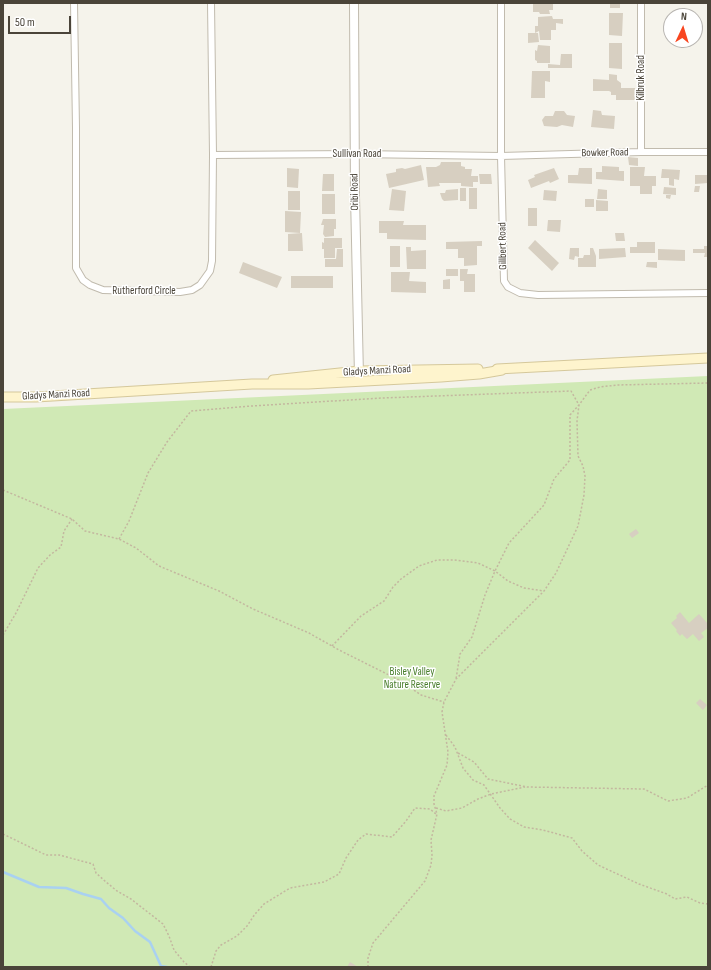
<!DOCTYPE html>
<style>
body{margin:0}
#map{position:relative;width:711px;height:970px;overflow:hidden;background:#f5f3eb;font-family:"Sofia Sans Condensed",sans-serif}
canvas{display:block}
.frame{position:absolute;inset:0;border:4px solid #4a4439;pointer-events:none}
.north{position:absolute;left:663px;top:8px;width:40px;height:40px;box-sizing:border-box;background:#fff;border:1px solid #b7b4b0;border-radius:50%;rotate:4deg;font-size:11px;font-weight:700;line-height:16px;text-align:center;color:#4a4439}
.north::after{content:'';display:block;margin:auto;width:14px;height:18px;background:#f84620;clip-path:polygon(50% 0,100% 100%,50% 72%,0 100%)}
.scale{position:absolute;left:8px;top:16px;width:63px;height:18px;box-sizing:border-box;border:2px solid #4a4439;border-top:0;padding-left:5px;font-size:12px;line-height:14px;white-space:nowrap;color:#4a4439;-webkit-text-stroke:3px #fff;paint-order:stroke}
</style>
<div id="map">
<canvas width="711" height="970"></canvas>
<div class="frame"></div>
<div class="north">N</div>
<div class="scale">50 m</div>
</div>
<script>
const context = document.querySelector('canvas').getContext('2d');
context.lineJoin = 'round';
function paint(path, color) { context.fillStyle = color; context.fill(path, 'evenodd'); }
const shape = rows => new Path2D(rows.map(r => 'M' + r).join(''));
function stroke(path, color, width, dash) { context.strokeStyle = color; context.lineWidth = width; context.lineCap = dash ? 'butt' : 'round'; context.setLineDash(dash || []); context.stroke(path); }
function drawText(font, color, halo, rows, align = 'center') {
  context.font = font + ' "Sofia Sans Condensed",sans-serif'; context.lineWidth = 3; context.setLineDash([]); context.textBaseline = 'middle'; context.strokeStyle = halo; context.fillStyle = color; for (const [text, x, y, turn = 0] of rows) {
    context.save(); context.translate(x, y); context.rotate((+turn || 0) * Math.PI / 180); context.textAlign = isNaN(turn) ? turn : align; if (halo) context.strokeText(text, 0, 0); context.fillText(text, 0, 0); context.restore();
  }
}
const green = shape([
 [708,376,708,967,3,967,3,409]
]);
const stream = shape([
 [3,872,39,887,66,888,83,894,101,899,109,908,123,918,135,931,150,942,161,966,167,967]
]);
const building = shape([
 [533,3,553,3,553,10,549,10,550,14,540,14,539,12,533,12],
 [610,3,620,3,620,8,610,8],
 [609,13,623,13,622,36,609,35],
 [552,16,553,19,563,19,563,24,556,23,556,30,551,30,551,40,540,40,539,31,535,33,538,33,539,42,528,43,528,33,535,33,535,26,538,26,538,17],
 [609,43,622,43,622,69,609,68],
 [538,45,550,46,550,63,537,63,537,61,535,60,535,50,537,51],
 [561,54,572,54,572,68,548,68,548,64,560,65],
 [532,71,550,71,550,82,545,81,545,98,531,98],
 [609,74,617,75,617,80,621,83,621,88,635,88,635,100,616,100,616,95,611,95,611,92,609,91,593,91,593,79,609,80],
 [593,110,601,111,602,115,615,116,614,129,591,127],
 [555,111,564,111,567,115,575,116,573,127,562,125,557,127,544,126,542,120,545,116,553,116],
 [628,157,638,158,638,166,629,165],
 [441,162,461,162,461,166,465,167,465,169,472,169,471,176,478,176,478,182,473,182,473,187,461,186,461,183,439,183,440,186,428,187,426,167,436,167,440,165],
 [421,165,424,180,389,188,386,174,396,172,396,169,402,168,405,169],
 [602,166,619,167,619,171,624,171,624,181,596,179,596,172,602,172],
 [630,167,645,167,644,176,656,176,656,186,652,186,652,194,640,194,640,186,630,186],
 [287,168,299,169,298,188,287,187],
 [554,168,559,179,550,183,549,181,531,188,528,180,535,177,534,175],
 [579,168,592,168,592,184,568,183,568,175,578,175],
 [662,169,680,170,679,180,674,179,674,186,669,185,669,178,661,178],
 [323,174,334,174,334,191,322,191],
 [479,174,491,174,492,184,480,184],
 [695,175,708,175,708,183,695,184],
 [695,186,700,186,699,192,694,192],
 [664,187,676,188,676,195,663,194],
 [460,188,466,188,466,201,460,201],
 [469,188,477,188,477,209,469,209],
 [392,189,406,191,404,211,389,210],
 [458,189,458,200,444,201,442,199,440,193,445,193,446,190],
 [598,189,607,190,607,199,597,199],
 [544,190,557,191,556,201,543,200],
 [288,191,300,191,300,210,288,210],
 [322,194,335,194,335,214,322,214],
 [666,195,671,195,670,199,666,198],
 [585,199,594,199,594,207,585,207],
 [596,200,608,201,608,211,596,211],
 [528,208,537,208,537,226,528,226],
 [285,211,301,212,300,233,285,232],
 [323,219,336,219,336,229,334,229,334,236,325,237,323,234,324,225,321,225],
 [548,220,561,220,560,232,547,231],
 [379,221,404,221,403,225,426,225,426,240,387,239,387,233,379,233],
 [302,233,303,251,288,251,288,234],
 [615,233,624,233,625,241,616,241],
 [324,238,342,238,342,248,335,248,335,258,324,258,324,249,322,249,322,242,324,243],
 [535,240,559,263,552,271,528,248],
 [482,241,482,246,477,246,477,265,464,266,464,258,458,258,458,249,446,249,446,242],
 [637,242,655,242,655,253,630,253,630,247,637,247],
 [390,246,400,246,400,267,390,267],
 [704,246,708,246,708,257,704,257,705,253,693,253,693,249,704,249],
 [406,247,411,247,411,251,426,250,426,269,407,269],
 [570,248,579,248,579,257,575,256,574,260,569,259],
 [590,248,593,248,596,256,596,267,578,267,578,258,583,258,584,255,590,255],
 [625,248,626,257,599,259,599,249],
 [337,249,343,249,343,267,325,267,325,259,336,259],
 [658,249,685,250,685,261,658,260],
 [243,262,282,277,277,288,239,273],
 [647,262,657,262,657,268,646,267],
 [446,269,458,269,458,276,446,276],
 [460,269,468,269,467,274,475,274,475,292,464,292,464,281,460,281],
 [391,272,410,272,409,281,426,282,426,293,391,292],
 [291,276,333,276,333,288,291,288],
 [450,279,450,289,443,289,443,280],
 [636,529,639,533,632,538,629,534],
 [680,612,689,623,699,614,708,624,708,628,701,633,704,637,699,641,693,634,687,639,682,634,680,636,676,631,677,630,671,623,677,618,676,616],
 [700,699,707,705,703,710,696,703],
 [350,962,358,967,347,967]
]);
const path = shape([
 [3,490,72,519,85,531,119,539,136,548,159,566,219,591,253,609,309,633,339,650,401,681,421,695,444,702],
 [119,539,129,521,148,473,167,442,191,411,251,406,382,398,571,391,579,405,570,415,570,460,554,479,544,505,509,543,495,571,485,595,472,637,460,654,456,679],
 [3,635,16,613,38,568,50,555,61,547,64,531,72,519],
 [332,646,361,616,384,601,393,587,401,579,419,566,437,560,454,560,478,563,495,571,508,581,524,588,544,591],
 [446,735,455,747,463,768,473,780,484,785,500,808,510,819,524,827,543,830,572,838,582,851,598,865,639,884,667,894,675,899,687,897,700,903,708,904],
 [458,753,474,762,488,779,527,787,644,789,668,801,687,798,708,785],
 [436,808,446,811,462,808,478,799,491,794,525,787],
 [3,834,46,855,59,855,93,864,96,873,106,882,117,891,131,899,163,924,169,936,174,950,184,962,190,967],
 [211,967,216,951,221,945,237,936,247,926,255,914,264,904,290,888,324,882,339,874,346,858,358,840,366,834,392,837,406,821,415,808,430,809,436,814],
 [368,967,368,958,373,943,425,881,431,865,432,855,431,840,437,814,434,804,434,796,447,765,448,752,442,712,444,702,456,679,544,591,556,573,578,526,584,495,585,476,583,466,578,456,577,421,579,405,590,390,600,387,617,385,708,383]
]);
const minor = shape([
 [74,3,76,128,76,268,83,280,90,285,103,290,180,292,192,290,200,285,210,271,212,261,213,155,211,3],
 [501,3,501,156,504,281,508,287,520,293,538,295,708,293],
 [641,3,641,152],
 [213,155,355,154,501,156,641,152,708,152]
]);
const tertiary = shape([
 [354,3,355,196,359,376]
]);
const secondary = shape([
 [497,369,708,358],
 [273,380,359,371,478,369],
 [3,397,36,397,252,384,308,384,441,377,479,374,502,370]
]);
const streetNames = [
 ["Kilbruk Road",641,78,-90],
 ["Bowker Road",605,153,-1],
 ["Sullivan Road",357,154],
 ["Oribi Road",355,192,-91],
 ["Gillbert Road",503,246,-91],
 ["Rutherford Circle",144,291],
 ["Gladys Manzi Road",377,371,-3],
 ["Gladys Manzi Road",56,395,-3]
];
const parkNames = [
 ["Bisley Valley",412,672],
 ["Nature Reserve",412,685]
];
paint(green, '#d0e9b5');
stroke(stream, '#a9d1f1', 2.5);
paint(building, '#d7cfc1');
stroke(minor, '#c1bbae', 8);
stroke(tertiary, '#c1bbae', 10);
stroke(secondary, '#d5c89b', 11);
stroke(path, '#c3b79f', 1.5, [2, 2]);
stroke(minor, '#fff', 6);
stroke(tertiary, '#fff', 8);
stroke(secondary, '#fef4cd', 9);
drawText('11px', '#4a4439', '#fff', streetNames);
drawText('11px', '#487d2b', '#fff', parkNames);
</script>
